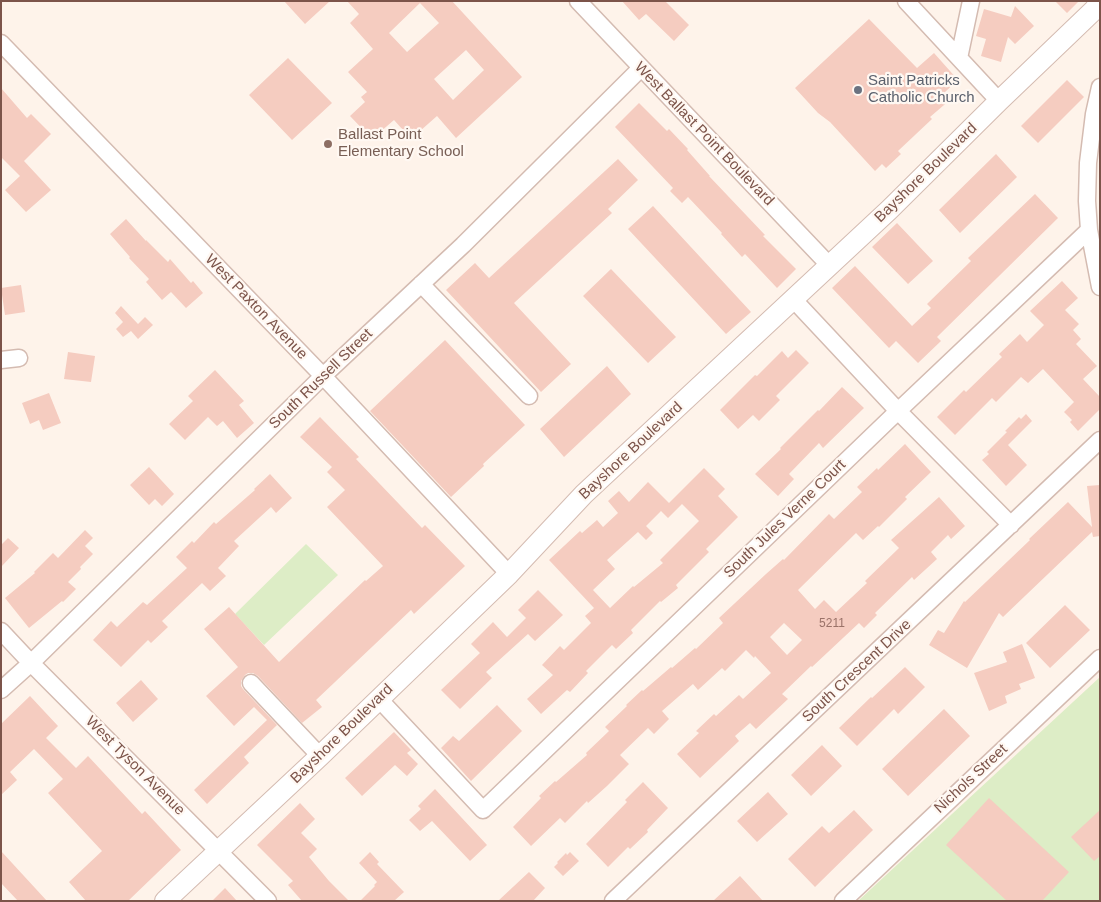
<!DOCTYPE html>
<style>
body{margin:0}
#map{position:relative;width:1101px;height:902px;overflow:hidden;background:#fef3ea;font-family:Helvetica,sans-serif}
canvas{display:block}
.frame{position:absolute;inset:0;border:2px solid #7c544a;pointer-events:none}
</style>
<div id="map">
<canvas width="1101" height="902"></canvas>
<div class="frame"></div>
</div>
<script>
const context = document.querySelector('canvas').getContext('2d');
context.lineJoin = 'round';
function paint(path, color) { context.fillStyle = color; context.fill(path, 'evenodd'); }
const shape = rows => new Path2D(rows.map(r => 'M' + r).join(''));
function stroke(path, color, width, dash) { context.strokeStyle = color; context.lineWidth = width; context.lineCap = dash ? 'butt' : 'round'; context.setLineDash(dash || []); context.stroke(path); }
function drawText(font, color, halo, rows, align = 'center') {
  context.font = font + ' Helvetica,sans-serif'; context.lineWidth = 4.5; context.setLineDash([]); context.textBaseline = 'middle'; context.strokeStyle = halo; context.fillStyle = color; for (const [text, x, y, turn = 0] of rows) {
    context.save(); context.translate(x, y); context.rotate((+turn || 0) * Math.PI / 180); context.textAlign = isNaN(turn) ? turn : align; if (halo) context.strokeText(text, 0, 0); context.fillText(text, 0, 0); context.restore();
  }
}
const green = shape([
 [306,544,338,575,264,645,235,614],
 [1100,677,1100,901,858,901]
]);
const building = shape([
 [284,1,330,1,305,24],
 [347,1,452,1,522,77,456,138,437,116,411,139,394,120,372,139,350,116,365,102,361,97,367,92,348,72,373,49,350,23,359,14],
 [420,3,439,23,407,52,389,33],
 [466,50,484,70,453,100,434,79],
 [622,1,665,1,689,25,674,41,646,14,639,20],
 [1055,1,1079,1,1067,13],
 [1015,6,1034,26,1015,44,1008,37,1001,62,981,56,986,39,976,36,984,9,1011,17],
 [869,19,917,68,934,53,958,80,945,92,951,99,930,117,932,119,898,151,901,154,886,168,882,164,875,171,830,122,818,113,795,88],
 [288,58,332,103,292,140,249,95],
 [1067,80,1084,97,1038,143,1021,126],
 [1,88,27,118,31,114,51,134,24,161,51,190,26,212,5,190,20,176,1,157],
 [639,103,667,131,669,129,688,149,687,150,710,176,709,176,765,235,763,236,796,269,777,288,745,254,742,257,721,234,722,233,688,197,682,203,670,191,673,188,615,127],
 [996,154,1017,177,960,233,939,210],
 [618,159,638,180,608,209,612,213,514,303,571,364,541,392,446,290,475,263,489,278],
 [1035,194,1058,218,937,337,941,341,918,363,896,341,889,348,832,288,855,266,912,326,931,308,927,304,971,261,968,258],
 [653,206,751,312,726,334,628,229],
 [126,219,146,241,146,240,168,262,170,259,191,283,193,281,203,293,186,308,171,292,162,300,146,282,149,279,129,258,130,257,110,234],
 [897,223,933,261,908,284,872,247],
 [611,269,676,337,648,363,583,296],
 [1062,281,1078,298,1065,310,1079,324,1073,330,1081,339,1076,344,1097,366,1083,379,1100,397,1100,409,1078,431,1070,422,1072,420,1064,412,1074,402,1043,369,1028,383,1021,377,996,402,992,398,955,435,937,417,964,390,966,392,1002,357,999,354,1020,334,1027,342,1044,325,1030,311],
 [21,285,25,312,5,315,1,288],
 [121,306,138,324,145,317,153,325,138,339,131,331,123,337,116,329,123,322,115,313],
 [445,340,525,425,483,464,484,466,451,497,370,411],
 [796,350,809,363,776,396,780,400,759,421,753,415,738,429,720,410,755,375,757,376,782,351,788,358],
 [68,352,95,356,91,382,64,379],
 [607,366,631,394,564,457,540,429],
 [215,370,244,401,239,405,254,423,237,438,223,421,217,426,208,417,185,440,169,424,193,401,188,396],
 [842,387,864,408,823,448,819,443,789,474,794,479,778,496,755,474,781,449,780,448,818,410,819,411],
 [49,393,61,423,43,430,39,420,30,424,22,403],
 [1026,414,1032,421,1008,445,1027,465,1006,486,982,460,989,454,987,452,1007,432,1005,431,1019,417,1021,419],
 [320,417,359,457,356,459,422,528,425,525,465,566,414,614,411,610,316,700,322,707,302,723,258,676,253,673,248,673,245,675,241,681,241,686,243,689,277,725,244,757,249,763,207,804,194,790,267,720,254,707,234,726,206,696,238,667,204,629,229,607,279,662,365,580,366,581,383,566,327,507,345,490,327,472,332,467,300,437],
 [905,444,931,472,905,497,907,499,879,527,878,526,863,540,856,533,798,590,815,609,824,600,836,612,867,583,865,581,899,548,891,540,939,497,965,526,951,539,948,535,931,552,937,559,914,580,912,577,875,613,877,615,864,628,859,623,812,667,811,666,782,694,788,699,756,729,750,723,735,736,739,741,700,778,677,754,699,733,696,731,714,714,716,716,739,695,743,699,771,673,755,656,754,658,746,650,725,671,722,668,698,690,693,684,662,711,669,719,654,734,648,728,620,755,629,764,607,786,588,803,587,801,565,823,560,818,531,846,513,827,541,798,539,796,555,781,556,782,587,755,586,753,609,731,605,727,627,706,626,705,642,690,643,691,671,667,672,668,695,648,696,649,723,623,719,618,766,574,783,559,784,560,829,514,834,519,862,492,857,487,877,468,878,470],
 [784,623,802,640,787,655,770,637],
 [149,467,174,494,162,506,155,499,149,505,130,485],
 [704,468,725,489,718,496,738,517,706,549,709,552,676,585,678,588,661,602,660,601,631,630,633,633,616,649,612,645,586,671,588,673,570,692,567,690,541,714,527,699,553,675,542,665,560,646,564,650,591,623,585,616,594,608,549,560,580,531,582,533,597,520,603,527,618,513,608,501,619,491,629,502,648,482,669,503],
 [682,504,699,521,660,560,663,563,634,587,633,586,610,608,593,590,615,569,607,560,638,532,646,540,653,533,646,526,661,511,668,518],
 [270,474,292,498,276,513,271,507,234,541,239,546,218,568,226,576,210,591,202,583,162,621,168,627,151,643,148,640,121,667,93,640,111,621,117,627,143,602,147,605,187,568,176,557,192,541,194,543,214,522,216,524,255,490,254,489],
 [1100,485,1100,536,1093,537,1092,532,1003,617,999,613,967,668,929,645,938,630,944,633,964,601,965,602,1030,540,1029,539,1068,502,1092,527,1087,486],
 [85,530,93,538,85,546,93,554,80,567,81,569,68,582,76,589,63,602,62,601,29,628,5,598,35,573,34,572,53,553,58,558],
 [8,538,19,548,1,567,1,545],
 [538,590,563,615,535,641,528,634,486,672,492,678,460,709,441,690,480,653,471,644,493,622,507,637,526,618,518,610],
 [1065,605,1090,630,1050,668,1026,643],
 [1022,644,1035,678,1019,684,1021,689,1005,696,1007,703,989,711,974,673,1007,662,1003,652],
 [905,667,925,687,898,714,894,709,857,746,839,728,871,697,872,698],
 [141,680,158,699,133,722,116,703],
 [30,696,58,726,46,738,76,768,88,756,142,814,145,811,181,850,128,901,86,901,69,882,102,851,48,793,63,779,34,749,10,772,17,780,1,795,1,724],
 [497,705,522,731,471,781,441,748,453,736,459,741],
 [944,709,970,736,908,796,882,769],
 [394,732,411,750,407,753,418,764,407,776,395,765,362,796,345,778],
 [822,745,842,766,811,796,791,775],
 [643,782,668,808,647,830,648,832,630,849,628,847,608,867,586,844,627,802,625,800],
 [435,789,487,845,470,861,432,821,420,831,409,820,421,809,418,806],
 [768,792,788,814,757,842,737,821],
 [989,798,1069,872,1042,901,1007,901,946,845],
 [300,803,315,819,301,833,317,849,309,857,329,881,349,901,302,901,288,885,293,881,257,845],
 [854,810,873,830,815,887,788,859,822,826,829,833],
 [1100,810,1100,856,1094,861,1071,837],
 [1,851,47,901,18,901,1,883],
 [370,852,379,862,377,864,404,892,394,901,360,901,375,886,374,885,377,882,359,863],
 [570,852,579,861,563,876,554,867,558,863,557,862,566,853,567,855],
 [529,872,545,888,533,901,498,901],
 [740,876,763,901,713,901],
 [225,888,237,901,212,901]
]);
const minor = shape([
 [578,1,830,266],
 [906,1,999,101],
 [1,43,323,376,509,574],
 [959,58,971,1],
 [1100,87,1094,114,1088,163,1087,201,1089,230,1100,287],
 [421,284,529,396],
 [794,300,898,411,1011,525],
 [1,360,19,358],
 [1,631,31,663,268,901],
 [251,683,320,756],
 [1,690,31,663,323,376,463,245,641,68],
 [379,699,483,810,898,411,1089,230],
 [613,901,1100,440],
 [843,901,1100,658]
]);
const tertiary = shape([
 [165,901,320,756,509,574,584,494,889,210,999,101,1070,33,1094,10,1100,2]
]);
const markers = [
 [858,90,5,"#6b7280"],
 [328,144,5,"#8d6e63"]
];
const numberNames = [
 ["5211",832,624]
];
const worshipNames = [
 ["Saint Patricks",868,81],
 ["Catholic Church",868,98]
];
const streetNames = [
 ["West Ballast Point Boulevard",704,134,46],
 ["Bayshore Boulevard",926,173,-44],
 ["West Paxton Avenue",256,307,46],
 ["South Russell Street",321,379,-44],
 ["Bayshore Boulevard",631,451,-43],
 ["South Jules Verne Court",785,519,-44],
 ["South Crescent Drive",857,671,-43],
 ["Bayshore Boulevard",342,734,-44],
 ["West Tyson Avenue",135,766,45],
 ["Nichols Street",971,779,-43]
];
const educationNames = [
 ["Ballast Point",338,135],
 ["Elementary School",338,152]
];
paint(green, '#ddedc6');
paint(building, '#f5ccc0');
stroke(minor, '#d4bbb1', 19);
stroke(tertiary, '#d4bbb1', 22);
stroke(minor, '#fff', 16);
stroke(tertiary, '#fff', 20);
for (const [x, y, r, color] of markers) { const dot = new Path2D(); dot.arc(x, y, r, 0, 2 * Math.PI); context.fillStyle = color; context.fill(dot); stroke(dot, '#fff8f2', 2); }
drawText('12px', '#9a7268', null, numberNames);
drawText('15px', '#5b616d', '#fff8f2', worshipNames, 'left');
drawText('15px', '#7c544a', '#fff8f2', streetNames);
drawText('15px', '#785e54', '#fff8f2', educationNames, 'left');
</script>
